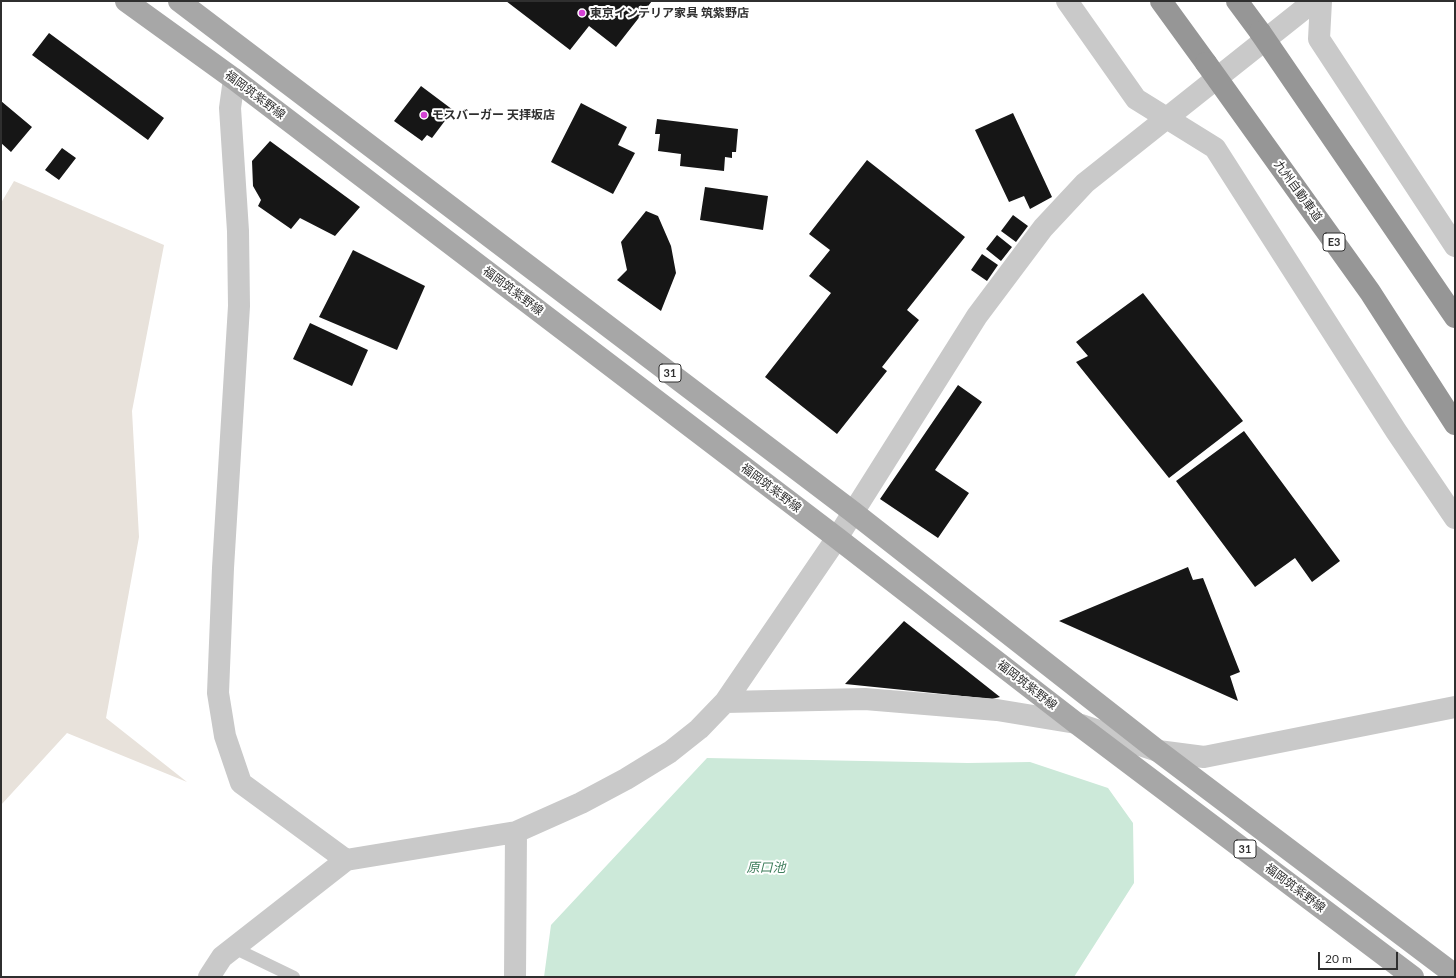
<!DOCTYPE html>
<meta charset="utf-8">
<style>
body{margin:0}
#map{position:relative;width:1456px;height:978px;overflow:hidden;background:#fff;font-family:Lato,sans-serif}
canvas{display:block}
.frame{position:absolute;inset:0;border:2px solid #2f2f2f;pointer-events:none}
.scale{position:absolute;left:1318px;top:952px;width:80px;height:18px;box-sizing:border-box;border:2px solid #2f2f2f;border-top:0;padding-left:5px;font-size:12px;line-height:14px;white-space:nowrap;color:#2f2f2f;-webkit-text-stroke:3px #fff;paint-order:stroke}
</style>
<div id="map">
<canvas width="1456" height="978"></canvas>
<div class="frame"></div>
<div class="scale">20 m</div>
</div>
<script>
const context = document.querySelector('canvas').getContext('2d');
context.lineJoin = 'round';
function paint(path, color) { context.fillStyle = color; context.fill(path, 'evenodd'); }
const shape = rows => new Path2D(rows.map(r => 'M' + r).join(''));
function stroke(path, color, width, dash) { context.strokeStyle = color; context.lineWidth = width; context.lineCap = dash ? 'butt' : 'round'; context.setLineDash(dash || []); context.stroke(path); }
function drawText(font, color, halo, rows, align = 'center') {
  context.font = font + ' Lato,"Noto Sans JP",sans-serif'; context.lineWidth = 4; context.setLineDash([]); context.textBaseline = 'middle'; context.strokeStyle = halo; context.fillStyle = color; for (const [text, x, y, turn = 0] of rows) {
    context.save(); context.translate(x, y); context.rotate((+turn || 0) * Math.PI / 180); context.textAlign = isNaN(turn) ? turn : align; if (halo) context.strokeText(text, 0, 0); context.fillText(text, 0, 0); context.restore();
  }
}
const green = shape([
 [14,181,164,245,132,411,139,537,106,718,187,782,67,733,1,805,1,203]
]);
const water = shape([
 [707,758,968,763,1030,762,1108,788,1133,823,1134,883,1074,977,544,977,551,925]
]);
const building = shape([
 [506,1,652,1,616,47,589,26,570,50],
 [49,33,164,118,148,140,32,55],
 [421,86,453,110,432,138,427,135,422,141,394,121],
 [1,101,32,127,11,152,1,143],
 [581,103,627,127,618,145,635,153,613,194,551,162],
 [1013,113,1052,197,1030,209,1024,196,1009,202,975,130],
 [657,119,738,129,736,152,732,152,732,158,725,157,724,171,680,166,681,154,658,151,660,134,655,134],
 [270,141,360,207,335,236,300,218,291,229,258,206,261,200,253,186,252,161],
 [62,148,76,158,59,180,45,170],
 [867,160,965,237,907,310,919,320,882,367,887,371,837,434,765,377,831,293,809,276,830,250,809,234],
 [705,187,768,196,763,230,700,220],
 [646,211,658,216,671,246,676,273,661,311,617,280,627,270,621,242],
 [1013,215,1028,226,1016,242,1001,231],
 [997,235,1012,247,1001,261,986,249],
 [353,250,425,286,397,350,319,317],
 [982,254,998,265,987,281,971,270],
 [1143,293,1243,421,1169,478,1076,362,1088,356,1076,342],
 [310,323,368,350,352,386,293,359],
 [958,385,982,402,935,470,969,493,938,538,880,499],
 [1244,431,1340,561,1312,582,1295,558,1255,587,1176,481],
 [1188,567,1193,580,1203,578,1240,672,1230,676,1238,701,1059,621],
 [904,621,1000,697,992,699,845,684]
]);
const service = shape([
 [234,948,294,977]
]);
const minor = shape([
 [1067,1,1136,99,1215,148,1396,431,1455,518],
 [1321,1,1319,39,1455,246],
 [234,79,230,108,238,231,239,306,223,568,218,693,225,736,241,783,346,860],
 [725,702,865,699,997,710,1076,723],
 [209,977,222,957,346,860,516,832,581,803,626,779,670,752,699,729,725,702,837,538,977,316,1043,228,1085,183,1314,1],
 [515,977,516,832]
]);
const tertiary = shape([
 [1081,725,1158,751,1204,757,1455,707]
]);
const primary = shape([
 [126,1,234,79,837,538,1076,723,1413,977],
 [179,1,853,512,1158,751,1455,975]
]);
const motorway = shape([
 [1161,1,1206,63],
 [1237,1,1260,32]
]);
const motorwayBridge = shape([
 [1260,32,1455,317],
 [1206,63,1370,292,1455,424]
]);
const markers = [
 [582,13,4,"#d542d5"],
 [424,115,4,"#d542d5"]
];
const shields = [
 [1334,242,22],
 [670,373,22],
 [1245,849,22]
];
const shieldNames = [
 ["E3",1334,242],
 ["31",670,373],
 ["31",1245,849]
];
const poiNames = [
 ["東京インテリア家具 筑紫野店",590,13],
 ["モスバーガー 天拝坂店",432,115]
];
const streetNames = [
 ["福岡筑紫野線",255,95,37],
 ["九州自動車道",1298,191,54],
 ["福岡筑紫野線",513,291,37],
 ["福岡筑紫野線",771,488,37],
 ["福岡筑紫野線",1027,685,38],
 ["福岡筑紫野線",1295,888,37]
];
const waterNames = [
 ["原口池",766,868]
];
paint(green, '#e8e2db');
paint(water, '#cce9d9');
paint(building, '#161616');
stroke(service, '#c9c9c9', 12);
stroke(minor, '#c9c9c9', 22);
stroke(tertiary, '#c9c9c9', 22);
stroke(primary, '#a7a7a7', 22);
stroke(motorway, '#969696', 22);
stroke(motorwayBridge, '#969696', 22);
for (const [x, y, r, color] of markers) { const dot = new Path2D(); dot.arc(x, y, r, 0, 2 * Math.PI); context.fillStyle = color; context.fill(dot); stroke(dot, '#fff', 1.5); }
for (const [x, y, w] of shields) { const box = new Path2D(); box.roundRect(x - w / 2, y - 9, w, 18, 3); context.fillStyle = '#fff'; context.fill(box); stroke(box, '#2f2f2f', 1); }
drawText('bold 11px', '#2f2f2f', null, shieldNames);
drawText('bold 12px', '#2f2f2f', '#fff', poiNames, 'left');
drawText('12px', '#2f2f2f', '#fff', streetNames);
drawText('italic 13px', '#3f7e5c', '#fff', waterNames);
</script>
